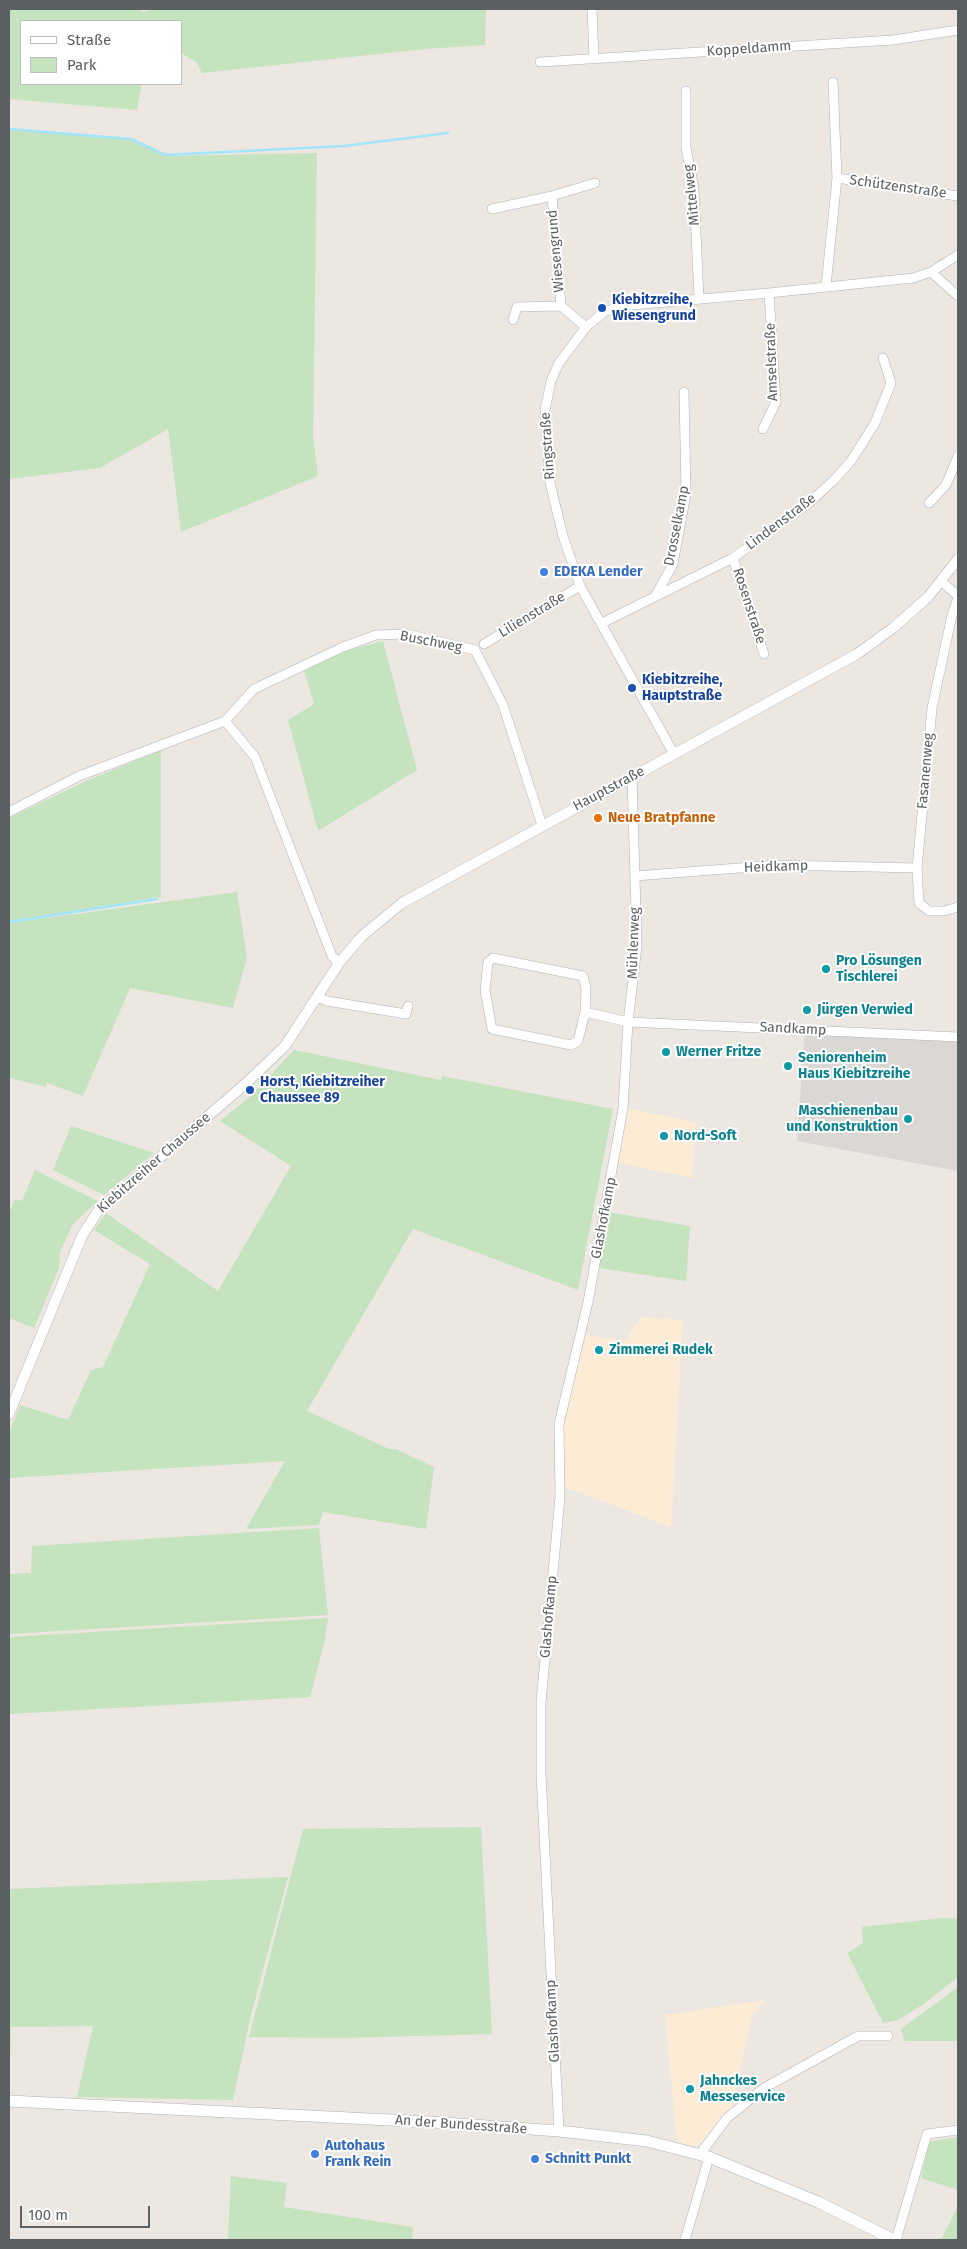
<!DOCTYPE html>
<meta charset="utf-8">
<style>
body{margin:0}
#map{position:relative;width:967px;height:2249px;overflow:hidden;background:#ece7e1;font-family:"Fira Sans",sans-serif}
canvas{display:block}
.frame{position:absolute;inset:0;border:10px solid #5a5f61;pointer-events:none}
.legend{position:absolute;left:20px;top:20px;width:162px;height:65px;box-sizing:border-box;background:#fff;border:1px solid #bdbfc0;margin:0;padding:6px 9px;list-style:none;font-size:15px;color:#5a5f61}
.legend li{display:flex;align-items:center;gap:10px;height:25px}
.legend b{width:25px;border:1px solid #bdbfc0}
.scale{position:absolute;left:20px;top:2206px;width:130px;height:22px;box-sizing:border-box;border:2px solid #5a5f61;border-top:0;padding-left:6px;font-size:15px;line-height:18px;white-space:nowrap;color:#5a5f61;-webkit-text-stroke:4px #fff;paint-order:stroke}
</style>
<div id="map">
<canvas width="967" height="2249"></canvas>
<div class="frame"></div>
<ul class="legend">
<li><b style="height:6px;background:#fff"></b>Straße</li>
<li><b style="height:14px;background:#c5e3be"></b>Park</li>
</ul>
<div class="scale">100 m</div>
</div>
<script>
const context = document.querySelector('canvas').getContext('2d');
context.lineJoin = 'round';
function paint(path, color) { context.fillStyle = color; context.fill(path, 'evenodd'); }
const shape = rows => new Path2D(rows.map(r => 'M' + r).join(''));
function stroke(path, color, width, dash) { context.strokeStyle = color; context.lineWidth = width; context.lineCap = dash ? 'butt' : 'round'; context.setLineDash(dash || []); context.stroke(path); }
function drawText(font, color, halo, rows, align = 'center') {
  context.font = font + ' "Fira Sans",sans-serif'; context.lineWidth = 4; context.setLineDash([]); context.textBaseline = 'middle'; context.strokeStyle = halo; context.fillStyle = color; for (const [text, x, y, turn = 0] of rows) {
    context.save(); context.translate(x, y); context.rotate((+turn || 0) * Math.PI / 180); context.textAlign = isNaN(turn) ? turn : align; if (halo) context.strokeText(text, 0, 0); context.fillText(text, 0, 0); context.restore();
  }
}
const commercial = shape([
 [626,1108,696,1122,692,1178,618,1163],
 [641,1317,683,1320,671,1527,565,1487,564,1425,584,1335,625,1341],
 [765,2000,752,2016,731,2111,697,2147,677,2142,665,2015]
]);
const industrial = shape([
 [805,1028,958,1034,958,1171,797,1141]
]);
const green = shape([
 [9,9,140,9,142,12,156,9,486,9,485,45,425,49,202,73,196,62,181,53,181,21,21,21,21,84,142,84,137,110,9,99],
 [9,129,131,140,166,156,317,153,313,436,318,476,181,532,168,429,100,468,9,479],
 [383,641,417,770,318,831,288,720,314,704,304,671,345,651],
 [161,750,161,897,9,921,9,818,86,781],
 [237,892,247,958,233,1008,130,988,83,1096,47,1083,46,1087,9,1078,9,923],
 [294,1050,441,1080,442,1076,613,1109,578,1290,413,1229,307,1411,389,1449,396,1449,434,1467,426,1529,323,1512,319,1525,246,1529,285,1461,9,1478,9,1434,20,1405,68,1420,91,1370,103,1367,150,1264,94,1230,106,1213,218,1291,291,1166,220,1121,251,1096],
 [71,1126,154,1153,104,1195,53,1170],
 [35,1170,98,1201,73,1224,60,1252,59,1268,34,1328,9,1318,9,1214,15,1199,22,1201],
 [608,1212,690,1226,686,1281,599,1268],
 [319,1528,328,1615,9,1634,9,1574,31,1573,32,1546],
 [328,1618,325,1640,310,1697,9,1714,9,1637],
 [481,1827,492,2034,341,2038,249,2037,303,1829],
 [288,1877,250,2019,233,2100,77,2097,93,2026,11,2027,9,2092,9,1889],
 [942,1918,958,1919,958,1977,925,2003,898,2020,883,2023,847,1953,863,1943,862,1927],
 [958,1987,958,2041,905,2041,901,2029],
 [958,2137,958,2190,921,2178,929,2142],
 [231,2176,287,2183,284,2207,413,2227,412,2240,228,2240],
 [958,2206,958,2240,941,2240]
]);
const stream = shape([
 [9,129,131,139,165,155,344,146,448,133],
 [9,922,157,899]
]);
const minor = shape([
 [592,9,594,59],
 [540,62,893,40,958,30],
 [686,91,686,148,694,189,699,299],
 [837,178,958,196],
 [492,209,552,196],
 [931,272,958,296],
 [826,286,837,178,833,82],
 [513,320,517,307,561,306],
 [586,327,561,306,552,196,595,183],
 [763,429,776,402,769,293],
 [929,503,946,485,958,456],
 [733,558,764,654],
 [941,581,958,596],
 [656,595,673,564,686,494,684,392],
 [958,598,952,615,932,708,917,868,919,903,929,911,944,911,958,907],
 [602,623,733,558,810,502,834,480,851,461,875,423,891,383,883,358],
 [484,644,580,586],
 [225,721,255,757,332,956,339,963],
 [674,754,580,586,563,536,550,483,545,410,551,381,559,363,586,327,604,312,621,306,769,293,913,278,931,272,958,255],
 [9,812,79,776,225,721,254,689,343,647,376,635,406,634,475,650,503,705,542,825],
 [635,876,778,865,917,868],
 [493,958,583,976,586,988,585,1012,578,1041,571,1045,492,1029,485,990,488,962,493,958],
 [317,997,327,1001,406,1014,408,1006],
 [585,1012,628,1022,958,1037],
 [559,2131,541,1774,541,1702,560,1497,559,1424,588,1302,623,1109,628,1022,637,946,632,777],
 [700,2154,727,2118,764,2088,858,2036,888,2036],
 [685,2240,709,2157],
 [896,2240,927,2134,958,2130]
]);
const tertiary = shape([
 [9,1414,82,1236,98,1211,244,1085,285,1046,339,963,362,936,402,903,857,654,893,628,928,597,958,559]
]);
const secondary = shape([
 [9,2101,430,2122,559,2131,647,2141,709,2157,818,2202,894,2240]
]);
const markers = [
 [602,308,5,"#1a4fb4"],
 [544,572,5,"#3f7fe0"],
 [632,688,5,"#1a4fb4"],
 [598,818,5,"#e8710a"],
 [826,969,5,"#0f9aa8"],
 [807,1010,5,"#0f9aa8"],
 [666,1052,5,"#0f9aa8"],
 [788,1066,5,"#0f9aa8"],
 [250,1090,5,"#1a4fb4"],
 [908,1119,5,"#0f9aa8"],
 [664,1136,5,"#0f9aa8"],
 [599,1350,5,"#0f9aa8"],
 [690,2089,5,"#0f9aa8"],
 [315,2154,5,"#3f7fe0"],
 [535,2159,5,"#3f7fe0"]
];
const streetNames = [
 ["Koppeldamm",749,49,-4],
 ["Schützenstraße",898,187,8],
 ["Mittelweg",692,195,-96],
 ["Wiesengrund",556,251,-95],
 ["Amselstraße",772,362,-92],
 ["Ringstraße",548,446,-94],
 ["Lindenstraße",781,522,-37],
 ["Drosselkamp",677,526,-79],
 ["Rosenstraße",749,606,72],
 ["Lilienstraße",532,615,-31],
 ["Buschweg",431,642,11],
 ["Fasanenweg",926,771,-85],
 ["Hauptstraße",609,789,-28],
 ["Heidkamp",776,867,-2],
 ["Mühlenweg",634,943,-88],
 ["Sandkamp",793,1029,3],
 ["Kiebitzreiher Chaussee",154,1163,-41],
 ["Glashofkamp",604,1218,-79],
 ["Glashofkamp",549,1617,-85],
 ["Glashofkamp",553,2021,-93],
 ["An der Bundesstraße",461,2125,4]
];
const transitNames = [
 ["Kiebitzreihe,",612,300],
 ["Wiesengrund",612,316],
 ["Kiebitzreihe,",642,680],
 ["Hauptstraße",642,696],
 ["Horst, Kiebitzreiher",260,1082],
 ["Chaussee 89",260,1098]
];
const shopNames = [
 ["EDEKA Lender",554,572],
 ["Autohaus",325,2146],
 ["Frank Rein",325,2162],
 ["Schnitt Punkt",545,2159]
];
const foodNames = [
 ["Neue Bratpfanne",608,818]
];
const cultureNames = [
 ["Pro Lösungen",836,961],
 ["Tischlerei",836,977],
 ["Jürgen Verwied",817,1010],
 ["Werner Fritze",676,1052],
 ["Seniorenheim",798,1058],
 ["Haus Kiebitzreihe",798,1074],
 ["Maschienenbau",898,1111,"right"],
 ["und Konstruktion",898,1127,"right"],
 ["Nord-Soft",674,1136],
 ["Zimmerei Rudek",609,1350],
 ["Jahnckes",700,2081],
 ["Messeservice",700,2097]
];
paint(commercial, '#fcecd6');
paint(industrial, '#dad7d4');
paint(green, '#c5e3be');
stroke(stream, '#a2e5fb', 2.5);
stroke(minor, '#afb3b6', 10);
stroke(tertiary, '#afb3b6', 11);
stroke(secondary, '#aeb3b6', 12);
stroke(minor, '#fff', 9);
stroke(tertiary, '#fff', 10);
stroke(secondary, '#fff', 11);
for (const [x, y, r, color] of markers) { const dot = new Path2D(); dot.arc(x, y, r, 0, 2 * Math.PI); context.fillStyle = color; context.fill(dot); stroke(dot, '#fff', 2); }
drawText('14px', '#5a5f61', '#fff', streetNames);
drawText('bold 14px', '#164399', '#fff', transitNames, 'left');
drawText('bold 14px', '#366cbe', '#fff', shopNames, 'left');
drawText('bold 14px', '#c56008', '#fff', foodNames, 'left');
drawText('bold 14px', '#0d838f', '#fff', cultureNames, 'left');
</script>
